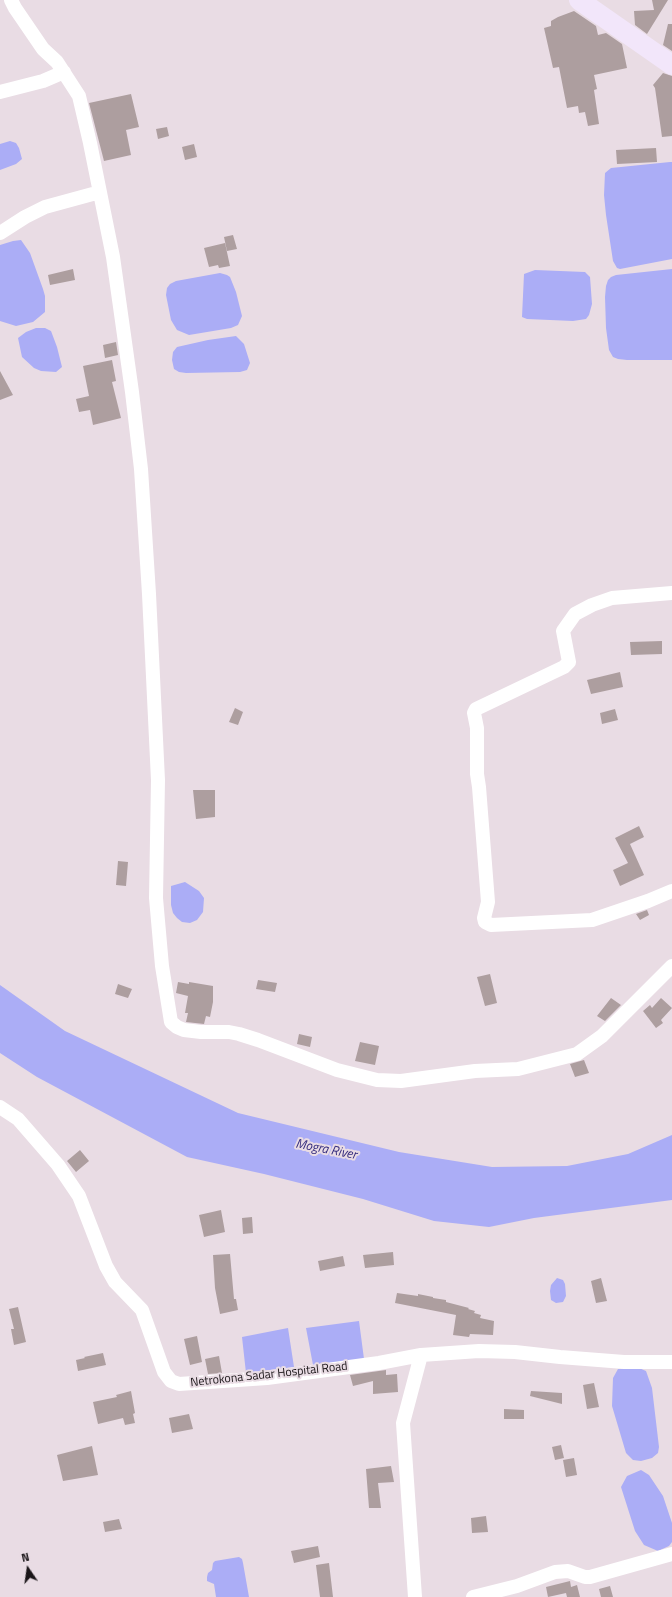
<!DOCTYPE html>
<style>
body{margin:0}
#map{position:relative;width:672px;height:1597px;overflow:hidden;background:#e9dce4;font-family:"Titillium Web",sans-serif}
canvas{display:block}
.north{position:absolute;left:8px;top:1549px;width:40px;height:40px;-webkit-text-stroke:3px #e9dce4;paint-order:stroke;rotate:347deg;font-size:11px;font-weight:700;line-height:16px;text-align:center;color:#1a1518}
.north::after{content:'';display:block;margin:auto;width:14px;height:18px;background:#1a1518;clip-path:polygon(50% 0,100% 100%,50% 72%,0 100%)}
</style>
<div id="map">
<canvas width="672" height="1597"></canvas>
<div class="north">N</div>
</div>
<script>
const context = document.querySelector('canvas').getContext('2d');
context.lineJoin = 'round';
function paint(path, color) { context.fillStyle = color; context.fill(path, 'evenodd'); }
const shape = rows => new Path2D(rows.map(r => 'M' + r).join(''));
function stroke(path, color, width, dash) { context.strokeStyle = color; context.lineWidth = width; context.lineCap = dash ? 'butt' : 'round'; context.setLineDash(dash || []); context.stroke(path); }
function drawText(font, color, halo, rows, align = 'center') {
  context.font = font + ' "Titillium Web",sans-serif'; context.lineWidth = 4; context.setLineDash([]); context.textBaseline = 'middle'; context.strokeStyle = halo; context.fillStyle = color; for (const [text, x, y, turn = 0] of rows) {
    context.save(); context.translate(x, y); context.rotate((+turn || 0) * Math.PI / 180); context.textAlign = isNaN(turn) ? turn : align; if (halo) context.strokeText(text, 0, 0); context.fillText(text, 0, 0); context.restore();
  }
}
const water = shape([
 [10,141,16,143,19,148,22,159,16,164,0,170,0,144],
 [670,162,672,162,672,259,620,269,617,268,613,261,606,215,604,195,605,173,611,168],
 [21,240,30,253,43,289,45,296,45,312,33,322,16,326,0,321,0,245,13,241],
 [672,269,672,360,627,360,618,359,613,357,609,350,606,328,605,297,606,286,608,280,611,277,616,275],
 [535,270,585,272,590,277,592,304,589,315,586,319,573,321,527,319,522,317,524,274],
 [220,273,227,275,230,277,236,292,242,316,238,325,231,328,189,335,177,330,171,320,166,295,167,288,170,284,176,281],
 [36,328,45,328,51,331,57,347,62,367,56,372,41,371,34,368,22,357,18,338,26,332],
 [236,336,244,344,250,363,247,370,240,372,186,373,179,372,174,369,172,360,173,352,177,347,208,340],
 [185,882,199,891,204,898,203,912,197,920,190,923,182,922,177,918,173,913,171,905,171,886],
 [0,985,65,1031,238,1113,399,1152,492,1167,567,1166,628,1154,672,1135,672,1200,534,1218,489,1227,434,1221,363,1199,264,1174,187,1157,37,1077,0,1053],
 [557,1278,563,1280,565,1284,566,1296,563,1302,556,1303,551,1300,550,1291,551,1285],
 [359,1321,364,1359,313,1365,306,1328],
 [288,1328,294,1367,246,1373,242,1337],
 [639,1368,646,1371,652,1388,659,1447,658,1453,652,1458,641,1461,633,1460,626,1453,612,1406,613,1378,618,1369],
 [641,1470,649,1475,663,1496,672,1523,672,1542,669,1546,658,1551,644,1545,635,1531,621,1487,627,1476],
 [239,1557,242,1559,243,1563,249,1597,216,1597,214,1584,207,1581,207,1577,208,1573,212,1570,213,1563,215,1561]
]);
const building = shape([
 [652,0,668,0,647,34,635,25,634,11,654,10],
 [574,11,596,26,598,35,606,33,622,44,627,68,594,75,597,89,594,90,599,124,588,126,585,112,579,113,578,106,567,108,559,67,553,68,544,28,551,26,551,21,558,17],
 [668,24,672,24,672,51,663,45],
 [663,73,672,76,672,136,662,137,655,88,653,85],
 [131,94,139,127,126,130,131,155,104,161,89,103],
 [167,127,169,136,158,139,156,129],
 [194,144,197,157,185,160,182,147],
 [656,148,657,162,617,164,616,150],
 [233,235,237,249,227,251,224,237],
 [225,243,230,266,219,268,218,265,209,267,204,248],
 [73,269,75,280,50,285,48,275],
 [116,342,118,355,105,358,103,345],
 [112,360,116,381,112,382,121,418,93,425,90,410,79,412,76,399,89,396,83,366],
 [0,371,13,395,0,400],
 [662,641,662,654,631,655,630,642],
 [620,672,623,687,591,694,587,680],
 [235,708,243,712,238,725,229,722],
 [615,709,618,720,602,724,600,713],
 [193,790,215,790,215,817,196,819],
 [639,826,644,837,630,844,644,875,620,886,613,870,628,863,615,838],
 [118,861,128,862,126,886,116,885],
 [647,910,649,915,640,920,636,914],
 [490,974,497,1003,485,1006,477,977],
 [258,980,277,983,275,992,256,989],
 [178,982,189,984,189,982,213,986,213,1002,210,1017,206,1016,204,1024,186,1022,188,1013,185,1013,188,996,176,993],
 [118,984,132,989,128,998,115,994],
 [611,998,621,1005,605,1021,597,1016],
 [661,998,672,1008,661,1020,663,1023,656,1028,643,1011,650,1005,652,1008],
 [299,1034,312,1037,310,1047,297,1044],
 [360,1042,379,1046,375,1065,355,1061],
 [584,1060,589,1073,575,1077,570,1064],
 [80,1150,89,1161,76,1172,67,1161],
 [221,1210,225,1232,204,1237,199,1215],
 [252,1217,253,1233,243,1234,242,1218],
 [393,1252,394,1265,365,1268,363,1255],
 [230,1254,234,1299,236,1299,238,1310,220,1314,215,1288,213,1255],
 [343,1256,345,1266,320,1271,318,1261],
 [601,1278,607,1301,596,1303,591,1281],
 [397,1293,418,1296,418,1294,433,1297,433,1298,446,1300,446,1302,469,1308,468,1309,475,1311,474,1313,481,1315,480,1318,494,1321,493,1335,470,1334,469,1337,453,1335,456,1315,395,1303],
 [18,1307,26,1342,14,1345,11,1329,14,1329,9,1309],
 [197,1336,202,1362,190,1365,184,1339],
 [103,1353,106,1365,78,1371,76,1360,85,1358,84,1357],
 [219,1356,222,1373,208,1374,205,1359],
 [386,1370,386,1375,397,1374,398,1392,373,1394,373,1381,353,1386,350,1375],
 [594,1383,599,1407,587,1409,583,1385],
 [131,1391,135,1413,133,1414,135,1423,125,1425,123,1418,98,1424,93,1402,117,1397,116,1395],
 [531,1391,562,1393,562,1404,530,1396],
 [504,1409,524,1410,524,1419,504,1419],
 [189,1414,193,1429,172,1433,169,1418],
 [561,1445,564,1458,555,1460,552,1447],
 [92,1446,98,1475,63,1481,57,1455],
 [574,1458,577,1475,566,1477,563,1460],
 [391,1466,394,1482,378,1483,381,1508,369,1508,366,1469],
 [486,1516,488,1532,472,1533,471,1518],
 [119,1519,122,1529,105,1532,103,1522],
 [318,1546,320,1557,294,1563,291,1551],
 [329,1563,333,1597,320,1597,316,1565],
 [570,1581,571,1587,577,1585,580,1597,567,1597,566,1593,548,1597,546,1587],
 [610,1586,613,1597,601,1597,599,1589]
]);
const street = shape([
 [11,0,15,8,43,49,57,62,79,96,90,143,113,257,132,392,141,469,149,594,158,780,156,898,162,966,171,1022,177,1027,184,1030,201,1032,229,1032,239,1034,258,1040,337,1070,377,1080,401,1081,475,1071,518,1069,577,1054,602,1036,672,966],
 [0,92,43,81,64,72],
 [0,233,25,217,45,207,100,192],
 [672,593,612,598,592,605,575,614,563,631,569,662,564,667,476,709,474,713,477,728,477,774,479,787,488,902,484,918,485,922,491,925,592,920,648,901,672,891],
 [0,1107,18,1119,58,1165,79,1196,106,1266,115,1282,142,1310,164,1372,171,1381,179,1384,267,1378,379,1363,421,1355,479,1351,515,1352,560,1357,624,1362,672,1362],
 [415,1597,403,1423,421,1355],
 [473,1597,517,1586,555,1572,568,1571,585,1577,590,1577,672,1554]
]);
const secondary = shape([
 [579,0,672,65]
]);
const streetNames = [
 ["Netrokona Sadar Hospital Road",269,1375,-6]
];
const waterNames = [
 ["Mogra River",326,1150,11]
];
paint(water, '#abadf6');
paint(building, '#ad9e9f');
stroke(street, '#fff', 14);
stroke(secondary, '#f2e6fa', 20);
drawText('12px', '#1a1518', '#e9dce4', streetNames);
drawText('italic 13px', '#332a7c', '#e9dce4', waterNames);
</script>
